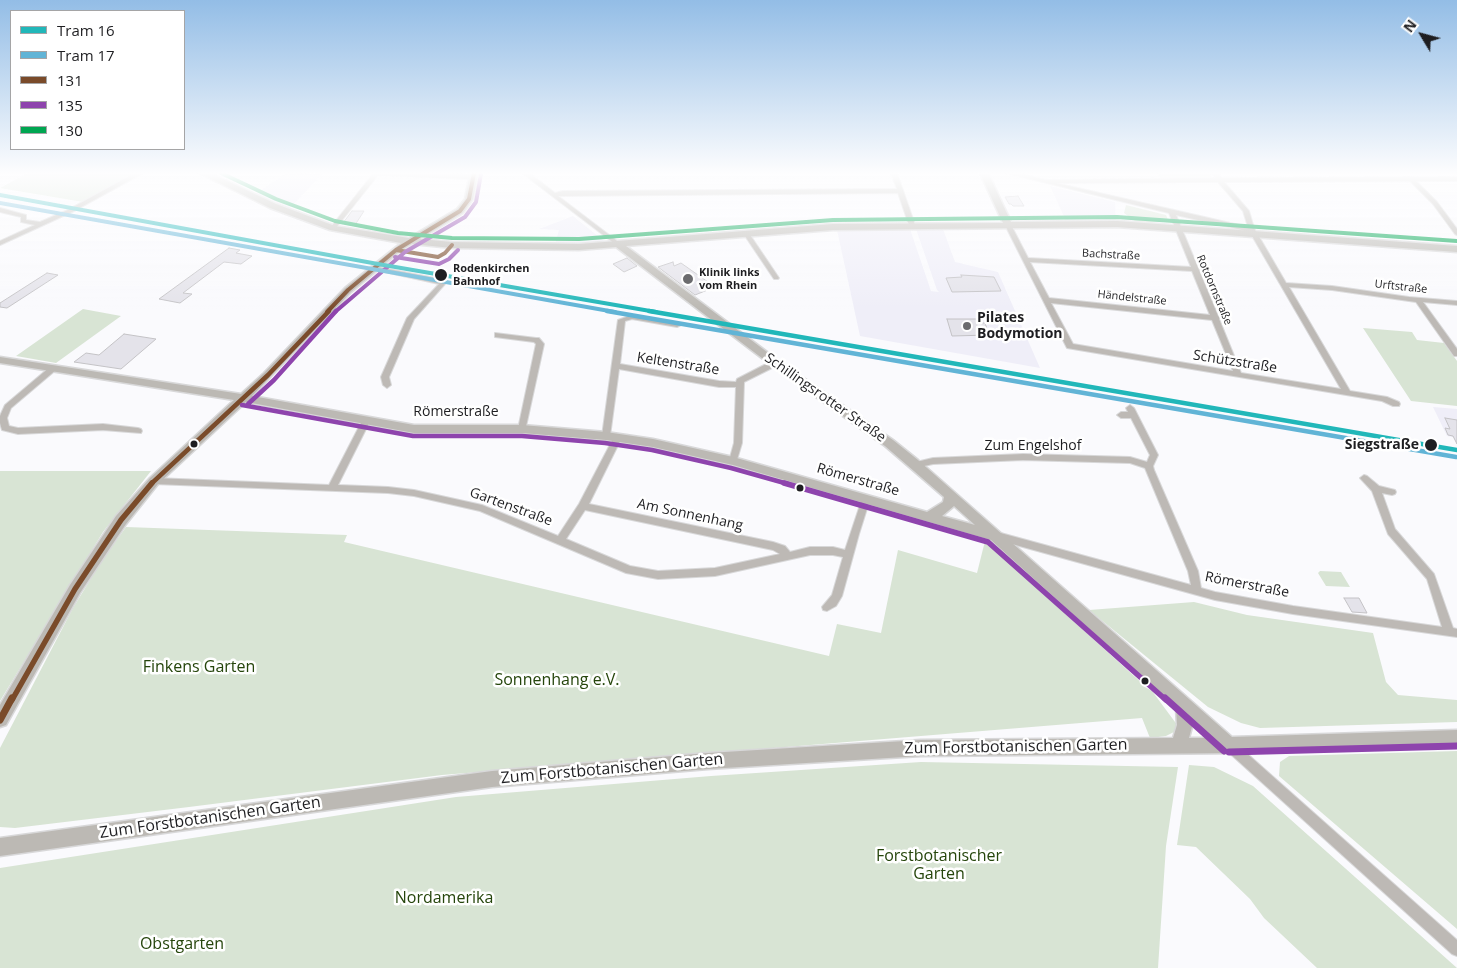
<!DOCTYPE html>
<meta charset="utf-8">
<style>
body{margin:0}
#map{position:relative;width:1457px;height:968px;overflow:hidden;background:#fafafd;font-family:"Open Sans",sans-serif}
canvas{display:block}
.legend{position:absolute;left:10px;top:10px;width:175px;height:140px;box-sizing:border-box;background:#fff;border:1px solid #a5a5a6;margin:0;padding:6px 9px;list-style:none;font-size:15px;color:#1e1e21}
.legend li{display:flex;align-items:center;gap:10px;height:25px}
.legend b{width:25px;border:1px solid #a5a5a6}
.north{position:absolute;left:1397px;top:10px;width:50px;height:50px;-webkit-text-stroke:4px #fff;paint-order:stroke;rotate:307deg;font-size:14px;font-weight:700;line-height:20px;text-align:center;color:#1e1e21}
.north::after{content:'';display:block;margin:auto;width:18px;height:22px;background:#1e1e21;clip-path:polygon(50% 0,100% 100%,50% 72%,0 100%)}
</style>
<div id="map">
<canvas width="1457" height="968"></canvas>
<ul class="legend">
<li><b style="height:6px;background:#21b7b9"></b>Tram 16</li>
<li><b style="height:6px;background:#61b4d6"></b>Tram 17</li>
<li><b style="height:6px;background:#7a4b2a"></b>131</li>
<li><b style="height:6px;background:#8e44ad"></b>135</li>
<li><b style="height:6px;background:#00a651"></b>130</li>
</ul>
<div class="north">N</div>
</div>
<script>
const context = document.querySelector('canvas').getContext('2d');
context.lineJoin = 'round';
function paint(path, color) { context.fillStyle = color; context.fill(path, 'evenodd'); }
const shape = rows => new Path2D(rows.map(r => 'M' + r).join(''));
function stroke(path, color, width, dash) { context.strokeStyle = color; context.lineWidth = width; context.lineCap = dash ? 'butt' : 'round'; context.setLineDash(dash || []); context.stroke(path); }
function drawText(font, color, halo, rows, align = 'center') {
  context.font = font + ' "Open Sans",sans-serif'; context.lineWidth = 5; context.setLineDash([]); context.textBaseline = 'middle'; context.strokeStyle = halo; context.fillStyle = color; for (const [text, x, y, turn = 0] of rows) {
    context.save(); context.translate(x, y); context.rotate((+turn || 0) * Math.PI / 180); context.textAlign = isNaN(turn) ? turn : align; if (halo) context.strokeText(text, 0, 0); context.fillText(text, 0, 0); context.restore();
  }
}
const built = shape([
 [287,173,322,174,290,208,255,194],
 [1050,186,1115,202,1116,223,1067,223],
 [573,216,604,241,599,243,555,244,559,230,539,229],
 [910,229,931,291,939,292,937,290,916,229,943,229,955,262,998,272,1040,368,860,336,837,230],
 [1433,407,1457,409,1457,438,1447,436]
]);
const green = shape([
 [28,173,134,173,136,174,83,202,0,188],
 [1157,173,1208,173,1212,178,1161,178],
 [1126,205,1166,215,1169,222,1136,222,1124,213],
 [83,309,121,316,56,363,16,356],
 [1363,328,1412,332,1417,340,1444,343,1457,361,1457,406,1411,401],
 [0,471,151,471,103,532,0,701],
 [126,527,347,535,344,542,829,656,837,624,881,633,898,550,977,573,985,541,1144,685,1143,686,1152,691,1178,726,1174,732,1166,736,1150,738,1142,718,442,775,189,807,15,828,0,827,0,748,73,608,101,562],
 [1320,571,1341,572,1350,587,1326,586,1318,573],
 [1194,602,1247,615,1373,633,1386,682,1398,695,1457,700,1457,722,1260,728,1241,723,1208,707,1089,610],
 [1457,751,1457,929,1279,776,1280,762,1289,756],
 [921,762,1178,767,1166,846,1158,968,0,968,0,868,456,797,711,776],
 [1189,765,1214,767,1253,786,1457,968,1317,968,1264,918,1250,899,1196,847,1177,845]
]);
const building = shape([
 [1018,196,1024,206,1013,206,1011,204,1009,204,1005,197,1018,196],
 [352,211,364,211,355,225,343,223,352,211],
 [229,248,240,250,236,253,252,256,241,264,224,262,183,293,192,294,180,303,159,299,229,248],
 [627,258,637,266,624,272,613,264,627,258],
 [673,262,674,266,681,263,715,287,695,295,658,267,673,262],
 [47,273,58,275,7,308,0,307,0,303,47,273],
 [961,275,994,277,1001,291,952,292,946,278,962,277,961,275],
 [947,319,976,319,978,323,985,323,989,335,952,336,947,319],
 [124,334,156,339,121,369,74,362,86,353,99,355,124,334],
 [1445,418,1457,420,1457,444,1453,436,1448,435,1445,428,1450,429,1445,418],
 [1344,598,1359,598,1367,613,1352,612,1344,598]
]);
const street = shape([
 [135,173,143,173,72,212,0,245,0,241,35,225,21,222,21,217,0,212,0,208,26,215,26,220,40,222,68,210,135,173],
 [372,173,423,173,473,175,476,177,473,179,378,175,335,229,331,229,331,227,373,174,372,173],
 [522,173,529,173,555,193,563,191,897,189,891,173,897,173,915,225,912,227,909,225,898,193,558,196,621,244,622,245,619,247,522,173],
 [1006,173,1017,173,1046,180,1216,178,1211,173,1217,173,1222,178,1457,177,1457,181,1416,181,1437,202,1457,229,1457,235,1455,234,1433,204,1410,181,1224,182,1249,211,1254,228,1286,283,1332,286,1409,297,1457,301,1457,305,1423,302,1457,349,1457,356,1454,356,1416,302,1332,290,1289,287,1350,391,1387,397,1399,402,1400,404,1399,406,1393,406,1382,401,1067,348,1005,225,1006,224,1011,225,1028,258,1191,267,1169,213,1006,173],
 [1218,182,1243,211,1248,227,1056,183,1218,182],
 [1176,215,1242,230,1251,234,1341,389,1241,373,1219,319,1220,318,1218,316,1176,215],
 [1030,262,1192,271,1210,315,1049,298,1030,262],
 [1051,303,1212,320,1233,371,1073,344,1051,303],
 [744,232,748,232,779,278,778,279,774,279,743,233,744,232],
 [373,266,440,279,442,280,445,284,414,319,389,377,391,385,387,388,383,385,381,377,407,318,439,284,371,269,371,267,373,266],
 [632,315,677,323,681,325,677,327,632,319,625,321,620,364,719,381,736,382,737,379,772,361,778,361,779,363,778,365,744,382,742,443,736,463,733,464,729,461,734,443,736,387,719,387,619,369,610,436,606,439,603,438,602,436,618,320,632,315],
 [495,333,536,338,539,338,544,344,525,431,522,432,518,429,536,344,534,342,495,337,495,333],
 [50,367,56,367,57,369,11,408,7,418,9,426,18,428,103,424,138,428,141,429,142,431,141,433,103,430,18,434,2,430,0,423,0,416,5,405,50,367],
 [1130,405,1134,408,1158,455,1153,466,1154,470,1198,571,1201,588,1215,592,1293,606,1442,627,1427,579,1388,534,1372,491,1360,478,1364,475,1367,476,1379,486,1395,490,1396,492,1395,494,1392,495,1382,493,1395,529,1434,574,1453,628,1457,629,1457,637,1293,614,1215,600,994,539,992,536,994,533,997,532,1191,585,1188,571,1145,468,1130,463,1023,460,933,464,915,468,911,465,912,463,933,458,1023,454,1130,457,1147,462,1150,455,1131,418,1121,418,1117,415,1121,412,1128,412,1126,408,1130,405],
 [366,418,370,421,338,485,388,487,414,490,482,505,558,536,579,504,614,437,618,434,622,437,589,504,773,542,785,546,790,552,810,547,833,547,845,550,862,499,863,497,866,496,869,497,870,499,859,534,842,596,836,606,827,611,823,610,822,607,832,595,843,557,833,555,810,555,715,576,658,579,626,573,480,511,414,496,388,493,154,484,150,481,154,478,329,485,362,421,366,418],
 [585,510,773,550,780,554,715,568,658,571,630,566,566,539,585,510],
 [1230,741,1234,742,1457,940,1457,956,1452,954,1226,750,1224,746,1226,742,1230,741]
]);
const secondary = shape([
 [199,173,210,173,276,204,335,226,409,238,457,209,465,199,470,173,478,173,473,199,463,213,420,239,452,242,579,244,833,224,1003,223,980,173,988,173,1011,222,1117,221,1457,246,1457,252,1117,227,833,230,626,246,779,361,893,440,918,460,1232,737,1457,730,1457,746,1239,753,921,756,708,769,492,787,0,856,0,838,492,771,708,753,921,740,1173,738,1177,725,1176,707,991,540,733,465,653,447,606,440,522,433,414,433,246,402,158,484,126,524,80,593,6,725,0,727,0,705,70,585,116,516,150,478,234,400,0,363,0,357,241,394,264,373,345,288,401,243,330,230,270,208,199,173],
 [412,244,452,248,579,250,616,247,771,365,885,446,944,497,943,502,927,512,733,457,653,439,606,432,522,425,414,425,252,396,351,292,399,252,412,244],
 [954,506,975,525,942,516,954,506],
 [1193,723,1209,738,1189,738,1193,723]
]);
const bus1Far3 = shape([
 [396,250,438,257,445,253,452,245],
 [327,312,348,290,396,250,460,211,469,199,474,173]
]);
const bus1Far2 = shape([
 [151,484,268,375,329,311]
]);
const bus1Far1 = shape([
 [12,700,75,589,121,520,152,483]
]);
const bus1 = shape([
 [0,720,12,698]
]);
const bus2Far3 = shape([
 [395,257,439,264,449,259,458,250],
 [335,312,405,252,465,217,476,202,481,174]
]);
const bus2Far2 = shape([
 [248,404,274,380,336,311],
 [242,405,413,436,522,436,605,443,652,450,731,468,788,484]
]);
const bus2Far1 = shape([
 [784,483,988,542,1166,700]
]);
const bus2 = shape([
 [1165,698,1224,751],
 [1229,752,1457,746]
]);
const bus3 = shape([
 [221,173,276,199,335,221,398,233,452,238,579,239,833,220,1117,217,1457,241]
]);
const tram1Far1 = shape([
 [0,195,378,264,656,312]
]);
const tram1 = shape([
 [649,311,1457,450]
]);
const tram2Far1 = shape([
 [0,203,615,312]
]);
const tram2 = shape([
 [607,311,1456,457]
]);
const markers = [
 [441,275,7,"#1e1e21"],
 [688,279,6,"#6b6b6e"],
 [967,326,5,"#6b6b6e"],
 [194,444,4.5,"#1e1e21"],
 [1431,445,7,"#1e1e21"],
 [800,488,4.5,"#1e1e21"],
 [1145,681,4.5,"#1e1e21"]
];
const farStreetnames = [
 ["Bachstraße",1111,255,3],
 ["Urftstraße",1401,287,6],
 ["Rotdornstraße",1214,290,67],
 ["Händelstraße",1132,298,6]
];
const farStopnames = [
 ["Rodenkirchen",453,269],
 ["Bahnhof",453,282]
];
const farPoinames = [
 ["Klinik links",699,273],
 ["vom Rhein",699,286]
];
const poiNames = [
 ["Pilates",977,318],
 ["Bodymotion",977,334]
];
const streetNames = [
 ["Schützstraße",1235,362,9],
 ["Keltenstraße",678,364,9],
 ["Schillingsrotter Straße",825,398,35],
 ["Römerstraße",456,412],
 ["Zum Engelshof",1033,446],
 ["Römerstraße",858,480,16],
 ["Gartenstraße",511,507,20],
 ["Am Sonnenhang",690,515,12],
 ["Römerstraße",1247,585,11]
];
const stopNames = [
 ["Siegstraße",1419,445]
];
const nearParknames = [
 ["Finkens Garten",199,667],
 ["Sonnenhang e.V.",557,680],
 ["Forstbotanischer",939,856],
 ["Garten",939,874],
 ["Nordamerika",444,898],
 ["Obstgarten",182,944]
];
const nearStreetnames = [
 ["Zum Forstbotanischen Garten",1016,747,-1],
 ["Zum Forstbotanischen Garten",612,769,-5],
 ["Zum Forstbotanischen Garten",210,818,-8]
];
paint(built, '#efeef8');
paint(green, '#d8e4d4');
paint(building, '#e4e3ea');
stroke(building, '#c4c3c6', 1);
stroke(street, '#d8d8d9', 2);
stroke(secondary, '#d8d8d9', 3);
paint(street, '#bdb9b5');
paint(secondary, '#bcb9b4');
stroke(bus1Far3, '#7a4b2a', 4);
stroke(bus1Far2, '#7a4b2a', 4.5);
stroke(bus1Far1, '#7a4b2a', 5.5);
stroke(bus1, '#7a4b2a', 7);
stroke(bus2Far3, '#8e44ad', 4);
stroke(bus2Far2, '#8e44ad', 4.5);
stroke(bus2Far1, '#8e44ad', 5.5);
stroke(bus2, '#8e44ad', 7);
stroke(bus3, '#00a651', 4);
stroke(tram1Far1, '#21b7b9', 4);
stroke(tram1, '#21b7b9', 4.5);
stroke(tram2Far1, '#61b4d6', 4);
stroke(tram2, '#61b4d6', 4.5);
const sky = context.createLinearGradient(0, 0, 0, 309);
sky.addColorStop(0, '#93bde6');
sky.addColorStop(0.56, '#fdfdfe');
sky.addColorStop(1, '#fdfdfe00');
context.fillStyle = sky;
context.fillRect(0, 0, 1457, 309);
for (const [x, y, r, color] of markers) { const dot = new Path2D(); dot.arc(x, y, r, 0, 2 * Math.PI); context.fillStyle = color; context.fill(dot); stroke(dot, '#fff', 2); }
drawText('11px', '#1e1e21', '#fff', farStreetnames);
drawText('bold 11px', '#1e1e21', '#fff', farStopnames, 'left');
drawText('bold 11px', '#1e1e21', '#fff', farPoinames, 'left');
drawText('bold 14px', '#1e1e21', '#fff', poiNames, 'left');
drawText('14px', '#1e1e21', '#fff', streetNames);
drawText('bold 14px', '#1e1e21', '#fff', stopNames, 'right');
drawText('16px', '#25450b', '#fff', nearParknames);
drawText('16px', '#1e1e21', '#fff', nearStreetnames);
</script>
